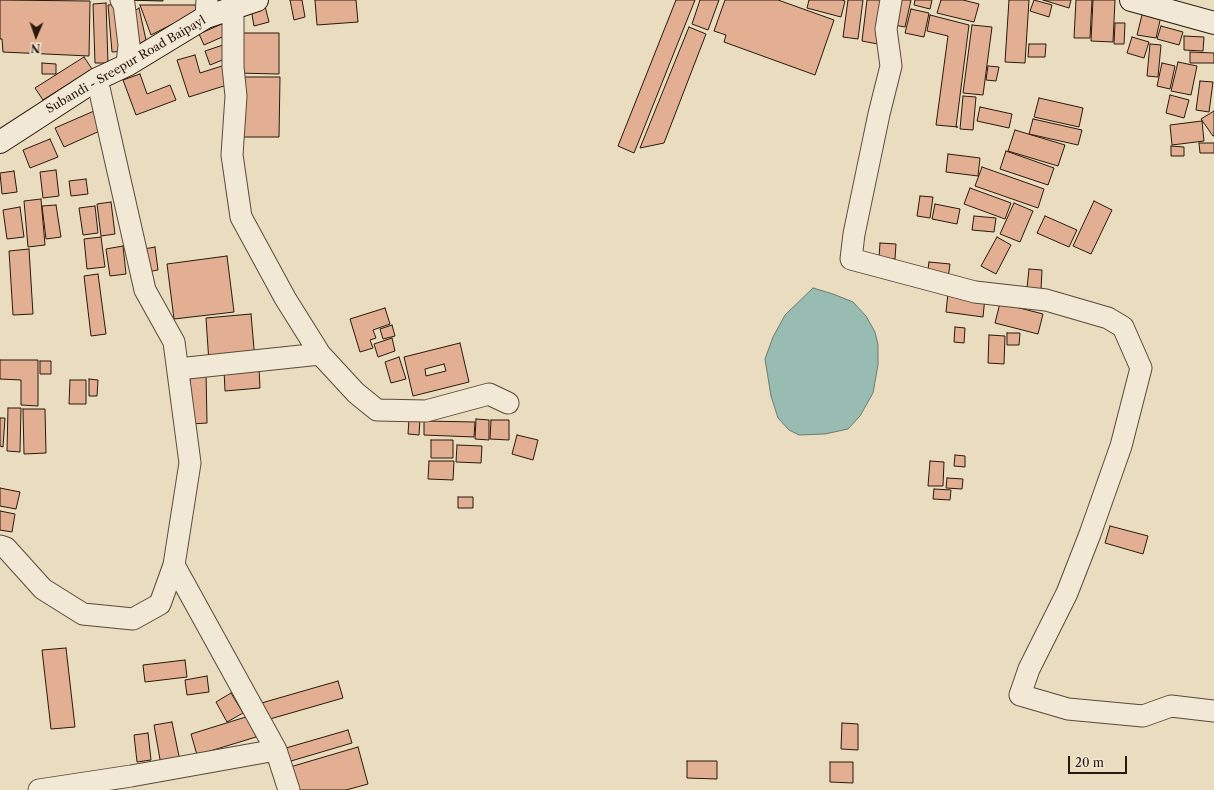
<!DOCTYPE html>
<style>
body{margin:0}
#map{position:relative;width:1214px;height:790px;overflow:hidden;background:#eadcbf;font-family:"Libre Caslon Text",serif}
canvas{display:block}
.north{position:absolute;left:16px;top:16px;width:40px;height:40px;-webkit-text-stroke:3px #f1e8d5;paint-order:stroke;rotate:182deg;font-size:11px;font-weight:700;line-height:16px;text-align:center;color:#29190c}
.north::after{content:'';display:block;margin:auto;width:14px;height:18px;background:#29190c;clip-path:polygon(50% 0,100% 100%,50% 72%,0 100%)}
.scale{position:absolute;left:1068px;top:756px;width:59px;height:18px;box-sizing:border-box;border:2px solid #29190c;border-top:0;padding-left:5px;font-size:12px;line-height:14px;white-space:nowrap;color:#29190c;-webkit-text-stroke:3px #f1e8d5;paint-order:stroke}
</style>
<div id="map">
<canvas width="1214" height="790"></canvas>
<div class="north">N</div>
<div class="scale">20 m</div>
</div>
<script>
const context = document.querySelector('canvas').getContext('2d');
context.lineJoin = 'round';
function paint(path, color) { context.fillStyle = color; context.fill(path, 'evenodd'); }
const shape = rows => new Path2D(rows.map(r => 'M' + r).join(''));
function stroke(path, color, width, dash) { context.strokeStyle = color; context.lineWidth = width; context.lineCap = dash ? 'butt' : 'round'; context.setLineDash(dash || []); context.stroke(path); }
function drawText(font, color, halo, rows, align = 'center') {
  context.font = font + ' "Libre Caslon Text",serif'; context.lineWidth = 3; context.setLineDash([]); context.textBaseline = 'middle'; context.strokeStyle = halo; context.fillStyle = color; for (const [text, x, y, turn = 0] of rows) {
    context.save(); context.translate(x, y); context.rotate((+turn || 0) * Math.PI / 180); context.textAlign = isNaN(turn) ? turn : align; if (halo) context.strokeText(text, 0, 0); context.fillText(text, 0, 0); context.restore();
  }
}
const water = shape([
 [813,288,833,294,853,302,866,316,875,332,878,345,878,365,873,393,860,416,848,429,825,434,799,435,789,430,778,418,771,396,765,359,773,337,785,315,813,288]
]);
const building = shape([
 [0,0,90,1,89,56,3,52,2,39,0,39,0,0],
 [123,0,163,0,163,1,123,0],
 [290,0,302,0,305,17,294,20,290,0],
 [315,0,356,0,358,22,317,25,315,0],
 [676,0,695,0,634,153,618,146,676,0],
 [700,0,719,0,708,30,692,24,700,0],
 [725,0,778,0,834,20,815,75,724,42,726,35,714,31,725,0],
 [809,0,842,0,845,1,841,17,807,8,809,0],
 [848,0,863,0,858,39,843,37,848,0],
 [867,0,884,0,878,44,862,41,867,0],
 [894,0,911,0,905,27,889,24,894,0],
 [915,0,932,0,930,9,914,5,915,0],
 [941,0,963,0,979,4,974,22,937,13,941,0],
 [1009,0,1029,0,1025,63,1005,62,1009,0],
 [1034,0,1052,5,1049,17,1030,11,1034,0],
 [1043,0,1071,0,1069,8,1043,0],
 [1076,0,1092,0,1090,38,1074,38,1076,0],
 [1093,0,1115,0,1113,42,1091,41,1093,0],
 [106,3,108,63,95,63,93,4,106,3],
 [122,4,126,51,112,52,108,5,122,4],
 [140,5,196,5,196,12,151,35,140,5],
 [265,6,269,22,254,26,251,9,265,6],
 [139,8,146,40,132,48,127,16,139,8],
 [911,9,929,13,924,37,905,33,911,9],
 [1143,11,1161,16,1156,38,1137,35,1143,11],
 [930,15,969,25,956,127,958,127,936,125,948,36,927,31,930,15],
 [224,23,229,34,204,45,199,34,224,23],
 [1115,23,1125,23,1124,44,1114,44,1115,23],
 [972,25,992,27,983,95,963,93,972,25],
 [1161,26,1183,32,1179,45,1157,39,1161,26],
 [689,27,706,34,664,143,640,148,689,27],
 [236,33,279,33,279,74,236,73,236,33],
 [1184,36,1204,37,1203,51,1184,50,1184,36],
 [1132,37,1149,42,1144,58,1127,53,1132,37],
 [229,43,230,57,210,65,205,51,229,43],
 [1029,44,1046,44,1045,57,1028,57,1029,44],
 [1150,44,1161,45,1158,77,1147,76,1150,44],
 [1190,52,1214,53,1214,63,1190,63,1190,52],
 [195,55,200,73,225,65,230,84,189,97,177,60,195,55],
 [84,57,92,69,43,100,35,88,84,57],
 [1178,62,1197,66,1191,95,1171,91,1178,62],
 [42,63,56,64,56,74,42,74,42,63],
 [1162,63,1175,66,1170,89,1157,86,1162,63],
 [988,66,999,67,996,81,986,80,988,66],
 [140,74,147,94,170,85,176,100,136,115,123,80,140,74],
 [241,77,280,77,279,137,240,137,241,77],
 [1200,81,1213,82,1209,112,1196,110,1200,81],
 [1170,95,1189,100,1184,118,1166,113,1170,95],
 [963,96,976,97,973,130,960,129,963,96],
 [1039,98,1083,108,1079,127,1034,117,1039,98],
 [980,107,1012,114,1009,128,977,121,980,107],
 [94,111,102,130,64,147,55,128,94,111],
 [1214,111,1214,136,1213,136,1201,119,1214,111],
 [1033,119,1082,130,1078,145,1029,134,1033,119],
 [1202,121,1204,141,1172,145,1170,125,1202,121],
 [1015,130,1065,145,1058,166,1008,151,1015,130],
 [50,139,58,157,30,168,23,150,50,139],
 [1199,143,1214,143,1214,153,1200,153,1199,143],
 [1171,146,1184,147,1184,156,1171,156,1171,146],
 [1006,151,1054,168,1048,185,1000,169,1006,151],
 [948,154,980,158,978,176,946,172,948,154],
 [982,167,1044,189,1038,208,975,186,982,167],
 [56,170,59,196,43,198,40,172,56,170],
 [14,171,17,192,2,194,0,173,14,171],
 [86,179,88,194,71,196,69,181,86,179],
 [970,188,1011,203,1005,219,964,204,970,188],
 [920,196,933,197,930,218,917,216,920,196],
 [41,199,45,245,28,247,24,201,41,199],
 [1094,201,1112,210,1091,254,1073,246,1094,201],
 [111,202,115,234,101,236,97,204,111,202],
 [1014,203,1033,211,1020,242,1000,234,1014,203],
 [935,204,960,209,957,224,932,219,935,204],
 [56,205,61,237,46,239,42,206,56,205],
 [95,206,98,233,83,235,79,208,95,206],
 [20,207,24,237,7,239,3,210,20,207],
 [974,216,996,218,994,232,972,230,974,216],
 [1045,216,1077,230,1069,247,1037,233,1045,216],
 [101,237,105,267,87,269,84,239,101,237],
 [997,237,1011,245,996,274,981,266,997,237],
 [880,243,896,244,895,259,879,258,880,243],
 [123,246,126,274,110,276,106,249,123,246],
 [155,247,158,270,147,272,144,249,155,247],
 [29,249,33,314,13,315,9,251,29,249],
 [227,256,234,312,174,319,167,264,227,256],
 [929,262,950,264,948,279,927,277,929,262],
 [1029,269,1042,270,1041,289,1027,288,1029,269],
 [98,274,106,334,91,336,84,276,98,274],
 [948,293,985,297,983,317,946,312,948,293],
 [1000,303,1043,314,1038,334,995,323,1000,303],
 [385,308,390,324,373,330,376,338,370,340,373,348,360,352,350,319,385,308],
 [251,314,255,360,209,363,206,318,251,314],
 [392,325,395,336,383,339,380,329,392,325],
 [955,327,965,328,964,343,954,342,955,327],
 [1007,333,1020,333,1019,345,1007,345,1007,333],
 [989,335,1005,336,1004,364,988,363,989,335],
 [392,338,395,351,378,357,374,344,392,338],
 [460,343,469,382,413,396,404,357,460,343],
 [444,364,446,371,426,376,425,369,444,364],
 [399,357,406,379,391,383,385,362,399,357],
 [0,360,38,360,38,406,21,405,21,380,0,379,0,360],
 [40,361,51,361,51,374,40,374,40,361],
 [259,368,260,388,225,391,224,370,259,368],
 [206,371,207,423,191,424,190,372,206,371],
 [89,379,98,380,97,396,89,396,89,379],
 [70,380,86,380,86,404,69,404,70,380],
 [8,408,21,408,20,452,7,451,8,408],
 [23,409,45,409,46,453,24,454,23,409],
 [0,418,5,418,3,447,0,446,0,418],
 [409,419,420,419,419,435,408,434,409,419],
 [476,419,489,420,489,440,475,439,476,419],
 [491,420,509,420,509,440,490,439,491,420],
 [424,421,475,422,474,437,424,435,424,421],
 [517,435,538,440,533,460,512,454,517,435],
 [431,440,453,440,453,458,431,458,431,440],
 [457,445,482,446,481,463,456,462,457,445],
 [955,455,965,456,965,467,954,466,955,455],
 [429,461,454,461,453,480,428,479,429,461],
 [930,461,944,462,943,486,928,486,930,461],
 [947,478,963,479,962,489,946,488,947,478],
 [0,488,20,492,16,509,0,506,0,488],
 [934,489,951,490,950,500,933,499,934,489],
 [458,497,473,497,473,508,458,508,458,497],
 [0,511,15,514,12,532,0,530,0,511],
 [1110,526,1148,536,1143,554,1105,543,1110,526],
 [66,648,75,727,51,729,42,650,66,648],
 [185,660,187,677,145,682,143,665,185,660],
 [207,676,209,692,187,695,185,680,207,676],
 [338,681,343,698,263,721,258,704,338,681],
 [231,693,243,713,227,722,216,702,231,693],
 [249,716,256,737,197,755,191,734,249,716],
 [172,722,180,761,161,765,154,725,172,722],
 [842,723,858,724,858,750,841,749,842,723],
 [348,730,352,743,291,761,286,748,348,730],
 [148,733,151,760,137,762,134,735,148,733],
 [358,747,368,784,346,790,297,790,290,767,358,747],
 [687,761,717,761,717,779,687,778,687,761],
 [830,762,853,762,853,783,830,782,830,762]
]);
const street = shape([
 [121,0,124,4,129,45,127,65],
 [891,0,886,29,891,66,879,114,854,234,851,259,975,292,1046,300,1108,318,1123,327,1141,368,1121,446,1090,534,1067,593,1029,669,1020,695,1068,709,1143,716,1171,706,1214,711],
 [233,9,233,67,236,96,232,155,241,217,285,298,320,354],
 [206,17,207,0],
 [97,79,145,290,174,342,190,463,174,565,276,750],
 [178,369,320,354,356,393,377,410,426,411,489,394,508,403],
 [0,546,6,548,43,589,83,614,133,619,160,604,174,565],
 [39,790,131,776,276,750,289,790]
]);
const secondary = shape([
 [1131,0,1214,23],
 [0,142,97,79,127,65,206,17,257,0]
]);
const streetNames = [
 ["Subandi - Sreepur Road Baipayl",126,65,-30]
];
paint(water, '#98bcb2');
stroke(water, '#6c7b70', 1);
paint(building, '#e3af93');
stroke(building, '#29190c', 1);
stroke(street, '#594a39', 23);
stroke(secondary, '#29190c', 24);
stroke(street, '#f1e8d5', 21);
stroke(secondary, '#f1e8d5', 22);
drawText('12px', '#29190c', '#f1e8d5', streetNames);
</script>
